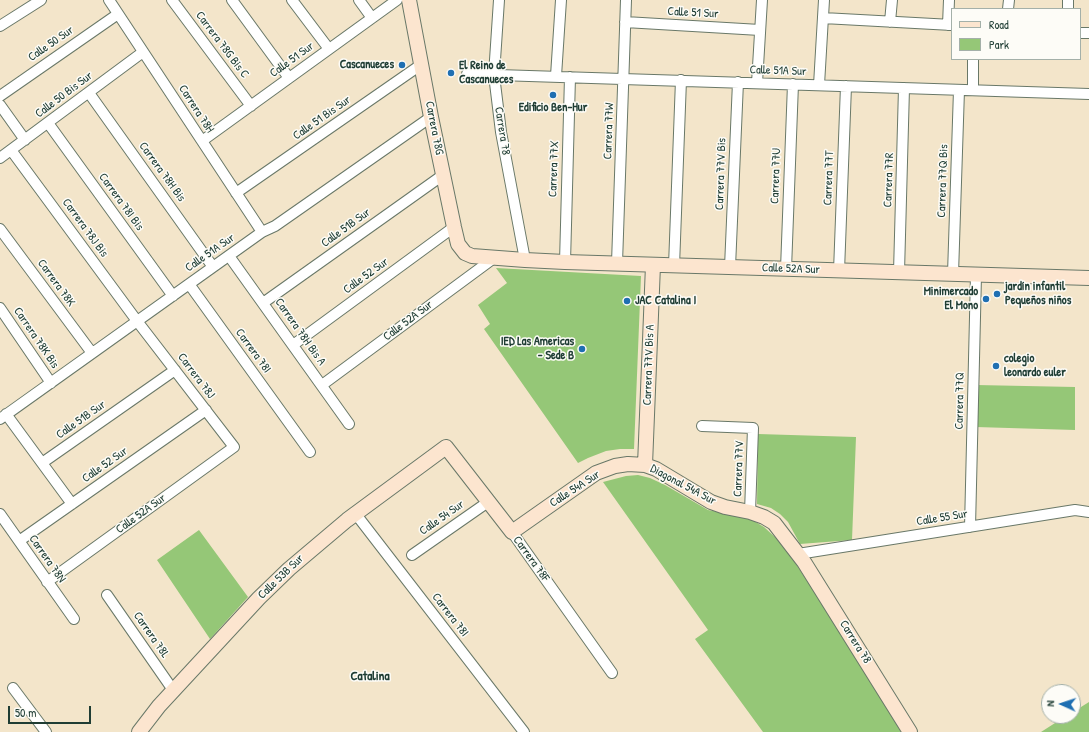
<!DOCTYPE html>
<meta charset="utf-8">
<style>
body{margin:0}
#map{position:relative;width:1089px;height:732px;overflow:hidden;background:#f3e5ca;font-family:"Patrick Hand",sans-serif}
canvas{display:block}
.legend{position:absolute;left:951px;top:8px;width:130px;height:52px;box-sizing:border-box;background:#fdfcf7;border:1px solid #a4b0a9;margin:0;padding:5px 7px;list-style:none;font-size:12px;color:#1f3d34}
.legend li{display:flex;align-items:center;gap:8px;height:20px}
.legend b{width:20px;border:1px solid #a4b0a9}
.north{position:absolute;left:1041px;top:684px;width:40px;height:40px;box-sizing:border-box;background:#fdfcf7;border:1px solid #a4b0a9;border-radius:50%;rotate:273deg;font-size:11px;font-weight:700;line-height:16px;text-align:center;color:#1f3d34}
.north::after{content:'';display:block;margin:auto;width:14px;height:18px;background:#1f6fb2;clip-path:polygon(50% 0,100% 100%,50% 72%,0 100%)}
.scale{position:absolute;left:8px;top:706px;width:83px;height:18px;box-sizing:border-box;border:2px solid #1f3d34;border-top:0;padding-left:5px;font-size:12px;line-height:14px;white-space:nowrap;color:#1f3d34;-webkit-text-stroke:3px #fdfcf7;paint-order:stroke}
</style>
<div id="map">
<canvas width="1089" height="732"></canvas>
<ul class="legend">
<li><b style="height:5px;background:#fce5cf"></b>Road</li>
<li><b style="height:11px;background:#95c777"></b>Park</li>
</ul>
<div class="north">N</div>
<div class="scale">50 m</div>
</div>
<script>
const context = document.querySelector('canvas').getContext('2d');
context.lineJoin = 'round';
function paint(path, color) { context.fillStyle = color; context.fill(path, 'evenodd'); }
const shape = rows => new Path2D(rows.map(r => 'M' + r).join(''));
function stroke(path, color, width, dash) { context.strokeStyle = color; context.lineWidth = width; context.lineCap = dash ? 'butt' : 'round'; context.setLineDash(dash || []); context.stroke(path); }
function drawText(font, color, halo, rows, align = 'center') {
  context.font = font + ' "Patrick Hand",sans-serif'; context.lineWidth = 3; context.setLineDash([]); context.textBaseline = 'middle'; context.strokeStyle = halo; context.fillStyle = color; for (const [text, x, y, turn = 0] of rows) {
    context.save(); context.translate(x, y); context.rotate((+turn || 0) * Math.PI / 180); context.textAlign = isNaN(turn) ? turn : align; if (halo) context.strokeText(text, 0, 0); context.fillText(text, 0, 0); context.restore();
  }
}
const green = shape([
 [496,268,641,276,634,449,620,449,606,451,588,458,578,463,484,329,490,324,478,305,507,283],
 [976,385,1075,387,1075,430,976,427],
 [758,434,856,437,852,540,800,544,788,522,780,514,771,508,757,504],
 [638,475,650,478,665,485,708,510,749,518,764,527,776,538,794,561,865,669,901,732,763,732,695,639,708,630,603,482,626,476],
 [199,530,248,597,210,639,157,560],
 [1089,702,1089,732,1041,732,1066,716,1073,716,1073,712]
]);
const street = shape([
 [109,0,262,232],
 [172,0,251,106],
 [232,0,289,78],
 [292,0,329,49],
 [359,0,372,18],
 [499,0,494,75,501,132,525,260],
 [1008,9,1009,0],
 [1068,9,1068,0],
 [823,18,952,25],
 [625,22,760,30],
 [890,22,892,0],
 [948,25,949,0],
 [0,26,41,0],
 [1080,33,1089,33],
 [467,74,1089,94],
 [556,76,561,0],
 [757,83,762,0],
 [819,85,824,0],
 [973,90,973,59],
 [89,93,213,267],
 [0,96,118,14],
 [0,105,25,140],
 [48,123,173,296],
 [202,141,397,0],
 [11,150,137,321,234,447,47,582],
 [0,158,143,52],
 [236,193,422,64],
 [0,229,92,353],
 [229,256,349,424],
 [565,262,570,77],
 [617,263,626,0],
 [674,266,681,80],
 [730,267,738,82],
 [786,269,793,84],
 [839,271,846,86],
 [899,272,904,88],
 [953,274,959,90],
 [189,284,310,452],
 [263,303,443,175],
 [0,308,51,383],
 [293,345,454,227],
 [322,385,494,258],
 [6,414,72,504],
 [0,419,262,232,275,226,431,117],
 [702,426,753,428,750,512],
 [42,463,175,370],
 [355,513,524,732],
 [0,514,74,619],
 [970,527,976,275],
 [512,532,612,673],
 [19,541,206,410],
 [798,554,1075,510,1089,512],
 [412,555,488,502],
 [107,595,173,690],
 [13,688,46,732]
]);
const secondary = shape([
 [409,0,431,117,454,227,458,244,465,253,472,256,525,260,565,262,1089,278],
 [645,465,653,265],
 [139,732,159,706,259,598,289,569,347,520,446,447,512,532,596,473,615,466,628,464,645,465,656,469,711,502,725,507,750,512,764,517,774,523,804,562,910,732]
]);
const markers = [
 [402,65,4,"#1f6fb2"],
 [451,73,4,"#1f6fb2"],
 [553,95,4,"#1f6fb2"],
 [997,294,4,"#1f6fb2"],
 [986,299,4,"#1f6fb2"],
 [627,301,4,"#1f6fb2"],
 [582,349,4,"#1f6fb2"],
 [996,366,4,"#1f6fb2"]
];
const streetNames = [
 ["Calle 51 Sur",693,13,3],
 ["Calle 50 Sur",51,44,-35],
 ["Carrera 78G Bis C",222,45,53],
 ["Calle 51 Sur",292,60,-36],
 ["Calle 51A Sur",778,71,2],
 ["Calle 50 Bis Sur",64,95,-37],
 ["Carrera 78H",196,109,57],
 ["Calle 51 Bis Sur",322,118,-35],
 ["Carrera 78G",434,128,79],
 ["Carrera 78",502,131,81],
 ["Carrera 77W",609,131,-88],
 ["Carrera 77X",554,169,-88],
 ["Carrera 78H Bis",162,172,54],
 ["Carrera 77V Bis",721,174,-88],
 ["Carrera 77U",776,176,-88],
 ["Carrera 77T",829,178,-88],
 ["Carrera 77R",889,180,-88],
 ["Carrera 77Q Bis",943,181,-88],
 ["Carrera 78I Bis",121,202,54],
 ["Carrera 78J Bis",85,228,54],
 ["Calle 51B Sur",346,228,-36],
 ["Calle 51A Sur",210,253,-35],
 ["Calle 52A Sur",791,269,2],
 ["Calle 52 Sur",366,276,-36],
 ["Carrera 78K",56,283,54],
 ["Calle 52A Sur",408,321,-37],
 ["Carrera 78H Bis A",300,332,55],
 ["Carrera 78K Bis",36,338,56],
 ["Carrera 78I",253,351,54],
 ["Carrera 77V Bis A",649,365,-88],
 ["Carrera 78J",196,376,53],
 ["Carrera 77Q",960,401,-89],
 ["Calle 51B Sur",81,420,-35],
 ["Calle 52 Sur",105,465,-35],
 ["Carrera 77V",739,469,-88],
 ["Diagonal 54A Sur",683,485,28],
 ["Calle 54A Sur",575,489,-33],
 ["Calle 52A Sur",141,514,-36],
 ["Calle 54 Sur",442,518,-35],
 ["Calle 55 Sur",942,518,-9],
 ["Carrera 78N",47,559,55],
 ["Carrera 78F",531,559,54],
 ["Calle 53B Sur",281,577,-44],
 ["Carrera 78I",450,615,52],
 ["Carrera 78L",151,635,55],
 ["Carrera 78",855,642,58]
];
const poiNames = [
 ["Cascanueces",394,65,"right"],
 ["El Reino de",459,66],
 ["Cascanueces",459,80],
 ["Edificio Ben-Hur",553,108,"center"],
 ["jardín infantil",1005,287],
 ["Pequeños niños",1005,301],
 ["Minimercado",978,292,"right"],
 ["El Mono",978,306,"right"],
 ["JAC Catalina I",635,301],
 ["IED Las Americas",574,342,"right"],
 ["- Sede B",574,356,"right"],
 ["colegio",1004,359],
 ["leonardo euler",1004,373]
];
const neighbourhoodNames = [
 ["Catalina",370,677]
];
paint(green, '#95c777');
stroke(street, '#697868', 12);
stroke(secondary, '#697868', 16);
stroke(street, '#fff', 10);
stroke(secondary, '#fce5cf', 14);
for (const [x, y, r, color] of markers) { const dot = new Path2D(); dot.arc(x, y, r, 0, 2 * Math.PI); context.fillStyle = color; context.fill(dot); stroke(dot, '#fdfcf7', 1.5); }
drawText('12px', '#1f3d34', '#fdfcf7', streetNames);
drawText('bold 12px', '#1f3d34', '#fdfcf7', poiNames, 'left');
drawText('bold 13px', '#1f3d34', '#fdfcf7', neighbourhoodNames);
</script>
